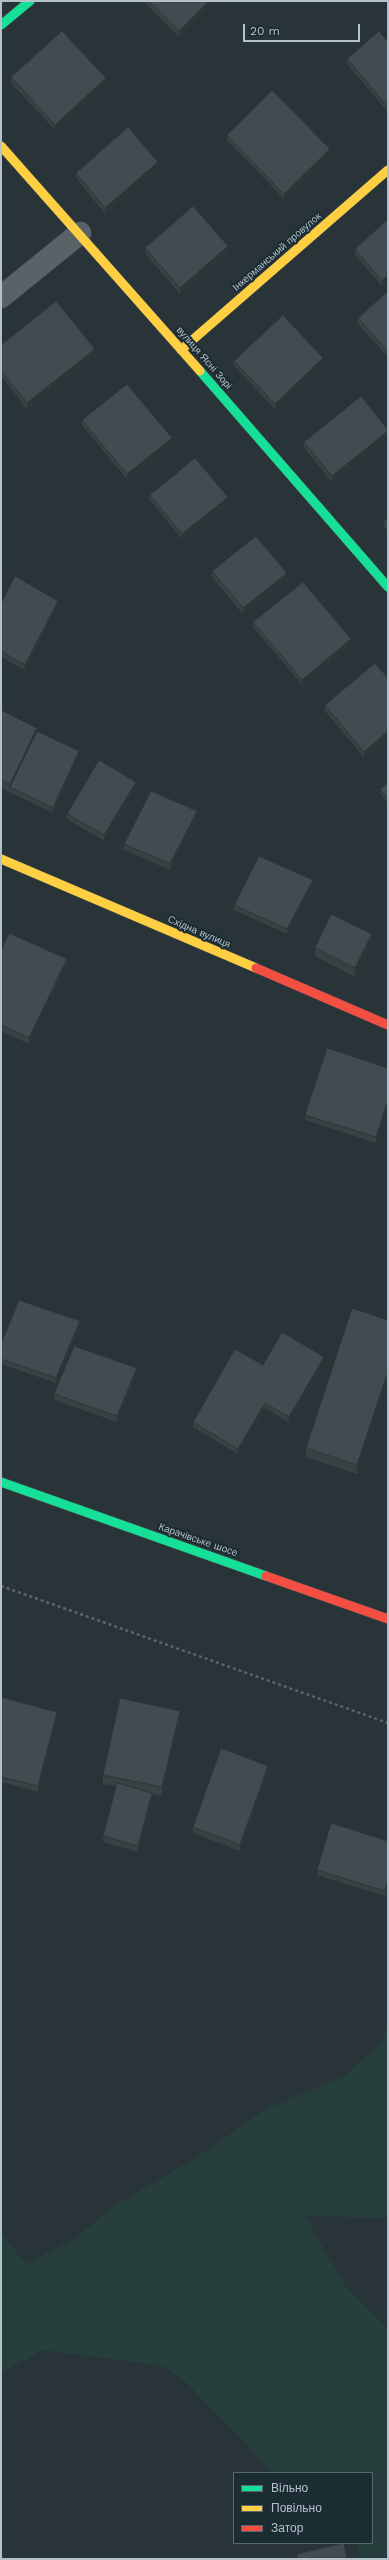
<!DOCTYPE html>
<meta charset="utf-8">
<style>
body{margin:0}
#map{position:relative;width:389px;height:2560px;overflow:hidden;background:#293439;font-family:"Work Sans",sans-serif}
canvas{display:block}
.frame{position:absolute;inset:0;border:2px solid #b3c1ca;pointer-events:none}
.legend{position:absolute;left:233px;top:2472px;width:140px;height:72px;box-sizing:border-box;background:#1c2c33;border:1px solid #58686f;margin:0;padding:5px 7px;list-style:none;font-size:12px;color:#b3c1ca}
.legend li{display:flex;align-items:center;gap:8px;height:20px}
.legend b{width:20px;border:1px solid #58686f}
.scale{position:absolute;left:243px;top:24px;width:117px;height:18px;box-sizing:border-box;border:2px solid #b3c1ca;border-top:0;padding-left:5px;font-size:12px;line-height:14px;white-space:nowrap;color:#b3c1ca;-webkit-text-stroke:3px #1c2c33;paint-order:stroke}
</style>
<div id="map">
<canvas width="389" height="2560"></canvas>
<div class="frame"></div>
<ul class="legend">
<li><b style="height:5px;background:#16e098"></b>Вільно</li>
<li><b style="height:5px;background:#ffcf43"></b>Повільно</li>
<li><b style="height:5px;background:#f24e42"></b>Затор</li>
</ul>
<div class="scale">20 m</div>
</div>
<script>
const context = document.querySelector('canvas').getContext('2d');
context.lineJoin = 'round';
function paint(path, color) { context.fillStyle = color; context.fill(path, 'evenodd'); }
const shape = rows => new Path2D(rows.map(r => 'M' + r).join(''));
function stroke(path, color, width, dash) { context.strokeStyle = color; context.lineWidth = width; context.lineCap = dash ? 'butt' : 'round'; context.setLineDash(dash || []); context.stroke(path); }
function drawText(font, color, halo, rows, align = 'center') {
  context.font = font + ' "Work Sans",sans-serif'; context.lineWidth = 4; context.setLineDash([]); context.textBaseline = 'middle'; context.strokeStyle = halo; context.fillStyle = color; for (const [text, x, y, turn = 0] of rows) {
    context.save(); context.translate(x, y); context.rotate((+turn || 0) * Math.PI / 180); context.textAlign = isNaN(turn) ? turn : align; if (halo) context.strokeText(text, 0, 0); context.fillText(text, 0, 0); context.restore();
  }
}
const green = shape([
 [388,2019,388,2218,305,2216,346,2287,388,2329,388,2559,360,2559,357,2543,372,2543,372,2473,273,2473,187,2383,164,2366,43,2350,1,2373,1,2231,25,2264,74,2239,114,2206,192,2160,268,2108,344,2076,381,2043]
]);
const path = shape([
 [1,1586,388,1723]
]);
const street = shape([
 [1,297,80,233]
]);
const fast = shape([
 [1,25,30,1],
 [200,371,388,587],
 [1,1482,266,1576]
]);
const slow = shape([
 [1,146,200,371],
 [181,350,388,170],
 [1,859,256,968]
]);
const jam = shape([
 [256,968,388,1025],
 [266,1576,388,1619]
]);
const wall = shape([
 [143,1,215,1,179,37],
 [388,42,388,112,347,64,347,59],
 [11,77,106,83,55,130,11,83],
 [227,135,330,154,284,199,227,140],
 [158,168,105,214,76,178,76,173],
 [388,219,388,281,382,286,355,255,355,249],
 [145,248,228,252,180,294,145,253],
 [388,291,388,357,358,324,358,318],
 [1,345,95,354,27,409,1,376],
 [234,361,323,363,275,409,234,366],
 [82,420,172,443,127,479,82,425],
 [388,430,388,436,332,482,304,448,304,442],
 [150,495,228,502,182,539,150,500],
 [388,518,388,531,384,527,384,521],
 [212,571,287,578,243,614,212,577],
 [1,604,58,606,25,670,1,657],
 [253,622,351,645,302,685,253,627],
 [388,678,388,737,364,757,325,711,325,705],
 [1,710,79,756,53,813,1,788],
 [388,783,388,804,380,794,380,789],
 [136,787,104,841,67,819,67,814],
 [197,817,170,870,124,850,124,844],
 [313,885,287,934,234,910,234,905],
 [372,943,355,977,315,956,315,948],
 [1,951,67,964,29,1044,1,1031],
 [388,1068,376,1143,305,1120,305,1115],
 [388,1320,388,1380,357,1474,306,1457,306,1448],
 [80,1326,56,1383,1,1364,1,1344],
 [324,1363,289,1423,265,1408,238,1454,193,1427,193,1422,263,1365],
 [137,1373,117,1422,54,1400,54,1394],
 [1,1697,57,1718,38,1792,1,1782],
 [180,1720,162,1796,152,1794,152,1798,138,1852,103,1842,103,1836,116,1786,103,1784,103,1775],
 [268,1771,240,1851,193,1833,193,1827],
 [388,1841,388,1885,385,1896,317,1875,317,1870]
]);
const shadedWall = shape([
 [209,1,215,1,179,37,179,31],
 [106,78,106,83,55,130,55,125],
 [330,149,330,154,284,199,284,194],
 [158,162,158,168,105,214,105,208],
 [228,246,228,252,180,294,180,288],
 [388,275,388,281,382,286,382,281],
 [95,349,95,354,27,409,27,403],
 [323,358,323,363,275,409,275,404],
 [388,431,388,436,332,482,332,476],
 [172,438,172,443,127,479,127,474],
 [228,497,228,502,182,539,182,534],
 [287,573,287,578,243,614,243,608],
 [58,601,58,606,25,670,25,665],
 [351,639,351,645,302,685,302,680],
 [37,728,37,737,10,787,10,784],
 [388,731,388,737,364,757,364,752],
 [79,751,79,756,53,813,53,808],
 [136,782,136,787,104,841,104,835],
 [197,811,197,817,170,870,170,864],
 [313,880,313,885,287,934,287,929],
 [372,934,372,943,355,977,355,968],
 [67,959,67,964,29,1044,29,1038],
 [388,1100,388,1105,376,1143,376,1137],
 [80,1321,80,1326,56,1383,56,1378],
 [324,1357,324,1363,289,1423,289,1417],
 [137,1368,137,1373,117,1422,117,1416],
 [388,1371,388,1380,357,1474,357,1465],
 [265,1403,265,1408,238,1454,238,1449],
 [180,1711,180,1720,162,1796,162,1787],
 [57,1712,57,1718,38,1792,38,1786],
 [268,1766,268,1771,240,1851,240,1845],
 [152,1793,152,1798,138,1852,138,1846],
 [388,1879,388,1885,385,1896,385,1891]
]);
const building = shape([
 [149,1,209,1,179,31,149,1],
 [62,31,106,78,55,125,11,77,62,31],
 [379,31,388,42,388,107,347,59,379,31],
 [272,90,330,149,284,194,227,135,272,90],
 [128,127,158,162,105,208,76,173,128,127],
 [193,206,228,246,180,288,145,248,193,206],
 [388,219,388,275,382,281,355,249,388,219],
 [388,291,388,352,358,318,388,291],
 [56,301,95,349,27,403,1,371,1,345,56,301],
 [283,315,323,358,275,404,234,361,283,315],
 [127,384,172,438,127,474,82,420,127,384],
 [361,396,388,430,388,431,332,476,304,442,361,396],
 [195,458,228,497,182,534,150,495,195,458],
 [388,518,388,526,384,521,388,518],
 [256,536,287,573,243,608,212,571,256,536],
 [15,576,58,601,25,665,1,651,1,604,15,576],
 [303,582,351,639,302,680,253,622,303,582],
 [375,663,388,678,388,731,364,752,325,705,375,663],
 [1,710,37,728,10,784,1,780,1,710],
 [37,731,79,751,53,808,10,787,37,731],
 [99,760,136,782,104,835,67,814,99,760],
 [388,783,388,799,380,789,388,783],
 [151,791,197,811,170,864,124,844,151,791],
 [259,856,313,880,287,929,234,905,259,856],
 [331,914,372,934,355,968,315,948,331,914],
 [9,933,67,959,29,1038,1,1025,1,951,9,933],
 [327,1048,388,1068,388,1100,376,1137,305,1115,327,1048],
 [19,1300,80,1321,56,1378,1,1359,1,1344,19,1300],
 [352,1308,388,1320,388,1371,357,1465,306,1448,352,1308],
 [282,1332,324,1357,289,1417,265,1403,238,1449,193,1422,235,1349,263,1365,282,1332],
 [74,1346,137,1368,117,1416,54,1394,74,1346],
 [1,1697,57,1712,38,1786,1,1777,1,1697],
 [120,1698,180,1711,162,1787,103,1775,120,1698],
 [221,1748,268,1766,240,1845,193,1827,221,1748],
 [117,1783,152,1793,138,1846,103,1836,117,1783],
 [331,1823,388,1841,388,1879,385,1891,317,1870,331,1823],
 [344,2543,347,2559,298,2559,297,2554,344,2543]
]);
const streetNames = [
 ["Інкерманський провулок",277,252,-41],
 ["вулиця Ясні Зорі",204,358,49],
 ["Східна вулиця",199,932,23],
 ["Карачівське шосе",198,1540,19]
];
paint(green, '#263e3c');
stroke(street, '#474f53', 23);
stroke(fast, '#474f53', 10);
stroke(slow, '#474f53', 10);
stroke(jam, '#474f53', 10);
stroke(path, '#5c6668', 2.5, [3, 3]);
stroke(street, '#596266', 22);
stroke(fast, '#16e098', 9);
stroke(slow, '#ffcf43', 9);
stroke(jam, '#f24e42', 9);
paint(wall, '#394145');
paint(shadedWall, '#2e3538');
paint(building, '#424c50');
stroke(building, '#2e3538', 1);
drawText('10px', '#b3c1ca', '#1c2c33', streetNames);
</script>
